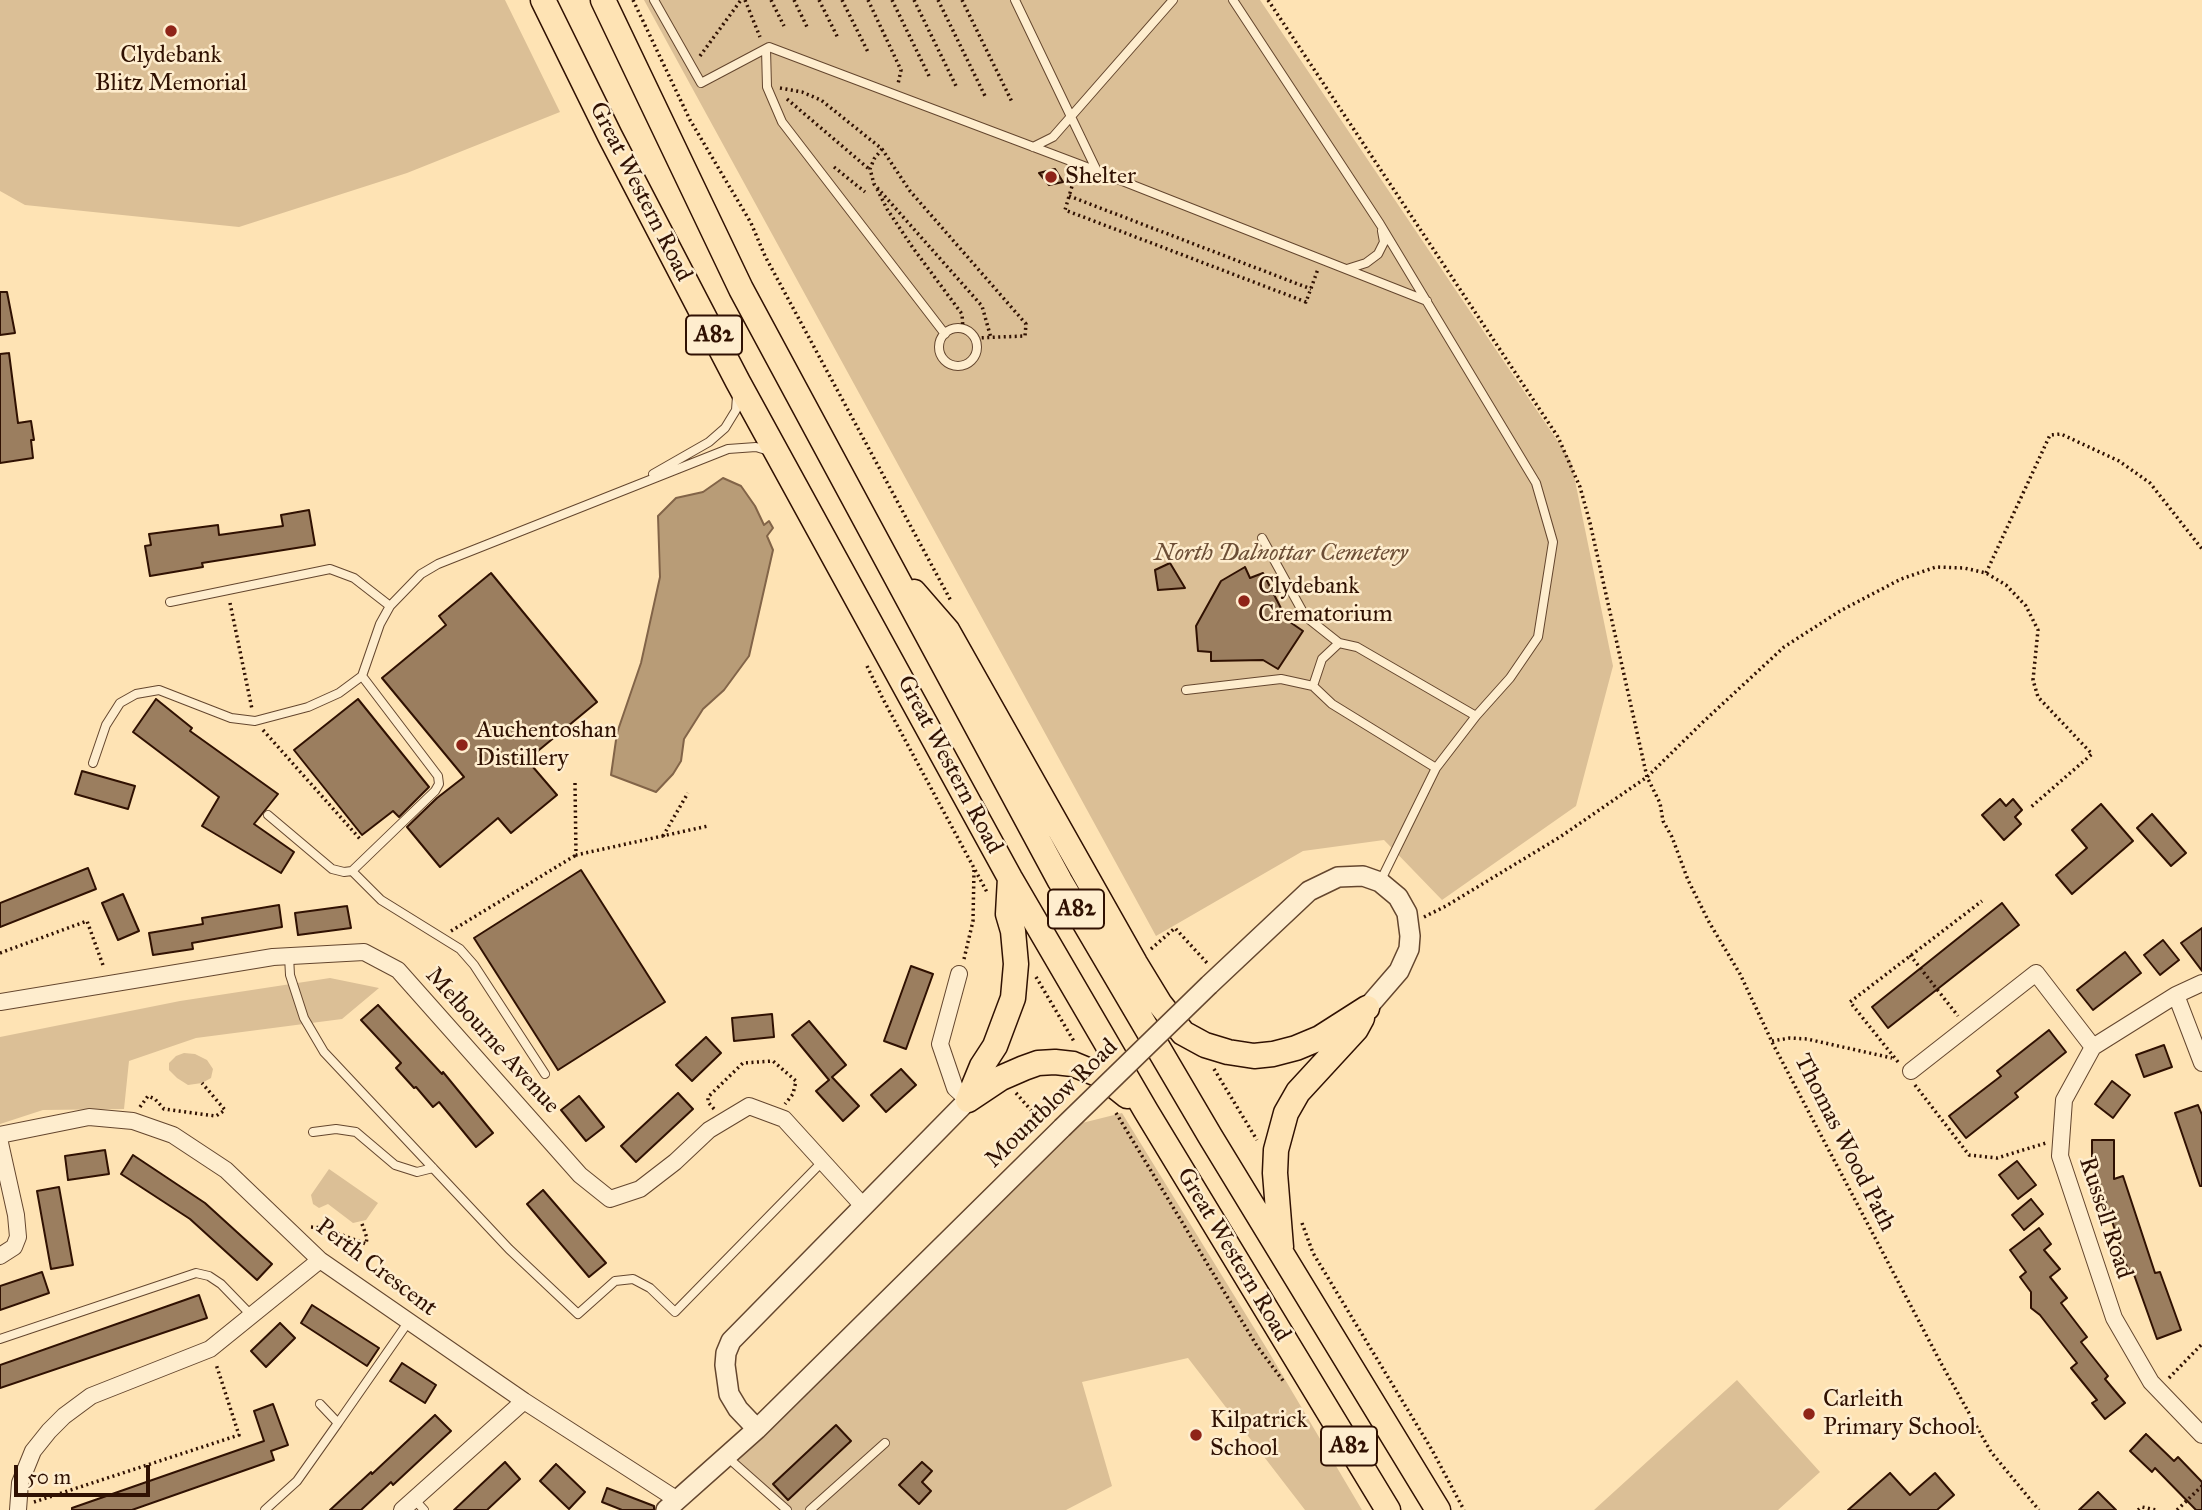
<!DOCTYPE html>
<style>
body{margin:0}
#map{position:relative;width:2202px;height:1510px;overflow:hidden;background:#fee3b4;font-family:"IM FELL Great Primer",serif}
canvas{display:block}
.scale{position:absolute;left:14px;top:1465px;width:136px;height:32px;box-sizing:border-box;border:4px solid #301102;border-top:0;padding-left:9px;font-size:21px;line-height:24px;white-space:nowrap;color:#301102;-webkit-text-stroke:5px #feedce;paint-order:stroke}
</style>
<div id="map">
<canvas width="2202" height="1510"></canvas>
<div class="scale">50 m</div>
</div>
<script>
const context = document.querySelector('canvas').getContext('2d');
context.lineJoin = 'round';
function paint(path, color) { context.fillStyle = color; context.fill(path, 'evenodd'); }
const shape = rows => new Path2D(rows.map(r => 'M' + r).join(''));
function stroke(path, color, width, dash) { context.strokeStyle = color; context.lineWidth = width; context.lineCap = dash ? 'butt' : 'round'; context.setLineDash(dash || []); context.stroke(path); }
function drawText(font, color, halo, rows, align = 'center') {
  context.font = font + ' "IM FELL Great Primer",serif'; context.lineWidth = 5; context.setLineDash([]); context.textBaseline = 'middle'; context.strokeStyle = halo; context.fillStyle = color; for (const [text, x, y, turn = 0] of rows) {
    context.save(); context.translate(x, y); context.rotate((+turn || 0) * Math.PI / 180); context.textAlign = isNaN(turn) ? turn : align; if (halo) context.strokeText(text, 0, 0); context.fillText(text, 0, 0); context.restore();
  }
}
const green = shape([
 [0,0,505,0,560,112,407,173,239,227,25,205,0,191],
 [644,0,1260,0,1571,461,1613,666,1576,806,1442,900,1384,840,1303,851,1156,936],
 [330,978,379,988,342,1019,196,1038,129,1061,124,1109,43,1110,0,1124,0,1037,180,1001],
 [184,1053,195,1054,207,1060,213,1069,211,1078,202,1083,188,1085,177,1078,169,1070,169,1063,176,1056],
 [1122,1113,1267,1349,1362,1510,1305,1510,1188,1358,1082,1382,1112,1486,1066,1510,787,1510,726,1456,1062,1128],
 [329,1169,378,1203,366,1220,353,1223,328,1204,319,1208,313,1204,311,1195],
 [1737,1380,1820,1472,1778,1510,1594,1510]
]);
const water = shape([
 [723,478,741,486,755,506,764,525,769,521,773,528,767,536,773,550,749,656,724,690,703,709,684,739,681,761,673,774,656,792,611,775,617,733,641,663,660,577,658,516,676,498,703,492,723,478]
]);
const building = shape([
 [1055,169,1063,182,1049,185,1039,173,1055,169],
 [0,292,7,292,15,333,0,335,0,292],
 [9,353,18,423,31,421,34,440,31,440,33,458,0,463,0,354,9,353],
 [309,510,315,545,202,563,203,567,150,576,145,546,151,545,149,534,218,525,219,535,283,526,281,515,309,510],
 [1170,563,1185,588,1158,590,1155,570,1170,563],
 [1245,567,1250,578,1263,573,1287,620,1303,631,1278,669,1263,660,1211,661,1211,652,1198,651,1196,626,1221,581,1245,567],
 [491,573,597,702,527,760,557,795,511,833,498,818,440,867,407,827,437,798,464,777,382,678,446,625,439,616,491,573],
 [156,699,192,728,190,731,278,794,254,824,294,852,281,873,202,826,219,797,133,732,156,699],
 [358,699,429,787,399,817,393,811,362,835,294,750,358,699],
 [82,771,135,786,128,809,75,794,82,771],
 [2000,799,2006,806,2013,799,2022,810,2015,817,2021,824,2004,840,1982,815,2000,799],
 [2101,804,2133,841,2072,894,2056,875,2087,848,2072,830,2101,804],
 [2152,814,2186,853,2171,866,2137,828,2152,814],
 [88,868,96,889,0,927,0,903,88,868],
 [581,870,665,1002,558,1070,474,938,581,870],
 [123,894,139,931,118,940,102,903,123,894],
 [2002,903,2019,925,1888,1028,1872,1007,2002,903],
 [279,905,282,927,192,943,193,949,153,955,149,933,203,924,202,918,279,905],
 [347,906,351,928,298,935,295,913,347,906],
 [2202,928,2202,971,2181,943,2202,928],
 [2163,940,2179,960,2160,975,2144,955,2163,940],
 [2125,952,2141,973,2093,1010,2077,990,2125,952],
 [911,966,933,974,906,1049,884,1041,911,966],
 [378,1005,442,1074,443,1072,493,1133,476,1147,439,1102,433,1107,416,1087,414,1088,396,1068,401,1063,361,1020,378,1005],
 [772,1014,774,1037,734,1041,732,1018,772,1014],
 [809,1021,846,1065,832,1077,859,1106,843,1121,816,1091,829,1080,792,1035,809,1021],
 [2049,1030,2066,1052,2015,1093,2018,1097,1966,1138,1949,1116,2001,1076,1997,1071,2049,1030],
 [706,1037,721,1053,692,1081,676,1065,706,1037],
 [2164,1045,2172,1067,2144,1077,2136,1055,2164,1045],
 [901,1069,916,1085,886,1112,871,1095,901,1069],
 [2112,1081,2130,1095,2113,1118,2095,1104,2112,1081],
 [678,1093,693,1109,636,1162,621,1146,678,1093],
 [579,1096,604,1127,586,1141,561,1110,579,1096],
 [2198,1105,2202,1115,2202,1186,2200,1186,2175,1113,2198,1105],
 [2092,1140,2114,1140,2114,1179,2123,1176,2155,1273,2160,1272,2181,1330,2157,1339,2132,1269,2128,1270,2095,1169,2092,1169,2092,1140],
 [105,1150,109,1174,68,1180,65,1156,105,1150],
 [133,1155,205,1203,272,1264,257,1280,190,1219,121,1174,133,1155],
 [2017,1161,2036,1185,2018,1199,1999,1175,2017,1161],
 [59,1187,73,1265,51,1269,37,1191,59,1187],
 [543,1190,606,1263,589,1277,527,1204,543,1190],
 [2031,1199,2043,1214,2024,1230,2012,1215,2031,1199],
 [2039,1228,2051,1244,2044,1250,2060,1269,2050,1277,2067,1298,2061,1303,2087,1337,2081,1342,2108,1376,2105,1379,2125,1403,2105,1419,2092,1403,2097,1400,2071,1368,2077,1363,2040,1315,2031,1308,2031,1292,2020,1277,2026,1272,2010,1250,2039,1228],
 [42,1272,49,1293,0,1310,0,1286,42,1272],
 [199,1295,207,1318,0,1388,0,1365,199,1295],
 [312,1305,379,1348,367,1366,301,1323,312,1305],
 [280,1323,295,1338,266,1367,251,1351,280,1323],
 [402,1363,436,1385,425,1403,390,1381,402,1363],
 [273,1404,288,1445,271,1451,274,1460,132,1510,72,1510,72,1508,264,1441,254,1411,273,1404],
 [435,1415,451,1431,393,1485,391,1482,361,1510,330,1510,371,1472,372,1474,435,1415],
 [836,1425,851,1441,788,1500,773,1484,836,1425],
 [2146,1434,2174,1461,2178,1457,2202,1482,2202,1510,2196,1510,2155,1468,2152,1472,2130,1451,2146,1434],
 [505,1462,520,1479,487,1510,454,1510,505,1462],
 [922,1462,932,1471,922,1482,931,1491,919,1504,899,1485,922,1462],
 [556,1464,585,1492,569,1509,540,1481,556,1464],
 [1890,1473,1910,1495,1935,1473,1954,1495,1937,1510,1848,1510,1890,1473],
 [607,1488,654,1506,654,1510,622,1510,602,1502,607,1488],
 [2098,1492,2116,1510,2079,1510,2098,1492]
]);
const path = shape([
 [633,0,690,120,751,223,765,256,951,601],
 [745,0,760,37],
 [771,0,784,26],
 [794,0,808,29],
 [819,0,838,38],
 [842,0,868,52],
 [868,0,901,70,898,84],
 [892,0,930,78],
 [914,0,956,86],
 [938,0,985,96],
 [962,0,1012,102],
 [1268,0,1558,437,1580,487,1590,523,1647,777,1660,803,1663,821,1672,837,1688,880,1709,922,1740,974,1774,1046,1942,1365,1991,1452,2039,1510],
 [700,56,741,0],
 [780,88,802,92,821,100,882,149,910,191,1026,324,1025,336,975,338],
 [787,99,869,169],
 [882,149,874,159,870,169,874,184,982,306,991,338],
 [834,167,865,192],
 [1075,176,1065,210,1306,302,1318,269],
 [877,189,887,209,913,248,962,314,963,329],
 [1069,196,1311,289],
 [1986,573,2050,435,2061,434,2119,461,2150,483,2202,549],
 [230,603,252,709],
 [867,666,883,699,988,894],
 [263,730,360,839],
 [575,783,576,855,708,826],
 [663,836,688,793],
 [1424,917,1446,906,1560,837,1647,777,1703,722,1784,647,1840,611,1901,579,1936,567,1964,568,1986,573,2006,585,2026,606,2038,630,2033,680,2038,697,2092,754,2031,807],
 [451,931,576,855],
 [1151,949,1175,928,1208,964],
 [0,953,87,921,104,968],
 [1910,955,1958,1016],
 [964,959,973,921,974,870],
 [1036,977,1075,1043],
 [1772,1041,1790,1038,1807,1039,1892,1058],
 [1898,1062,1850,1002,1982,901],
 [1214,1069,1257,1140],
 [1915,1085,1969,1155,1997,1158,2046,1143],
 [1016,1093,1043,1124],
 [140,1107,148,1096,155,1099,164,1109,216,1116,225,1110,202,1083],
 [714,1109,708,1102,708,1097,743,1063,773,1061,796,1081,793,1094,785,1104],
 [1116,1113,1257,1346,1284,1382],
 [1302,1223,1313,1253,1432,1450,1464,1510],
 [311,1227,324,1228,366,1244,367,1238,361,1221],
 [2169,1378,2202,1344],
 [34,1502,239,1435,216,1364],
 [2138,1510,2142,1507,2156,1510],
 [2177,1510,2202,1486]
]);
const service = shape([
 [654,0,701,83,769,47,1097,171,1427,301],
 [1015,0,1097,171],
 [1233,0,1380,224,1536,483,1553,542,1538,637,1510,678,1476,716,1436,768],
 [766,49,767,87,782,122,945,334],
 [1033,147,1053,137,1173,0],
 [1347,269,1366,263,1378,254,1384,242,1382,231],
 '939 347a19 19 0 1 1 38 0a19 19 0 1 1-38 0Z',
 [653,474,709,442,725,428,736,410,737,396],
 [1262,538,1305,616,1339,643],
 [170,602,330,569,354,578,390,606],
 [1186,690,1281,679,1313,686],
 [93,763,106,725,120,703,136,694,159,690,231,718,255,721,308,707,339,693,362,676,380,624,390,606,421,574,438,564,728,449,756,447,769,451],
 [268,815,332,869,344,872,352,871,435,791,439,784,438,776,362,676],
 [352,871,381,900,460,949,474,965,545,1074],
 [1380,882,1436,768,1332,704,1313,686,1322,659,1339,643,1357,647,1476,716],
 [289,956,290,975,304,1018,324,1052,509,1249,578,1314,615,1281,633,1279,650,1288,675,1312,822,1162],
 [313,1132,336,1129,356,1132,395,1165,417,1172,433,1168],
 [0,1339,196,1273,209,1276,221,1284,251,1315],
 [338,1423,409,1321],
 [726,1456,787,1510],
 [414,1499,424,1510],
 [265,1510,297,1481,338,1423,320,1404],
 [810,1510,885,1443]
]);
const minor = shape([
 [959,974,940,1044,955,1088,968,1100],
 [2202,983,2176,995,2093,1047,2064,1100,2060,1156,2114,1318,2151,1382,2202,1435],
 [2176,995,2202,1063],
 [0,1002,273,957,364,952,398,970,580,1175,610,1199,640,1189,675,1162,709,1130,749,1106,784,1119,864,1207],
 [1911,1071,2036,973,2093,1047],
 [0,1135,89,1117,133,1121,173,1135,226,1170,320,1260,524,1401,676,1499],
 [0,1143,16,1215,18,1237,14,1247,0,1256],
 [18,1510,20,1483,33,1451,49,1431,64,1416,91,1396,210,1349,320,1260],
 [402,1510,524,1401]
]);
const tertiary = shape([
 [1209,985,1309,891,1338,877,1363,876,1380,882,1398,897,1407,913,1410,936,1409,949,1399,971,1367,1008],
 [757,1429,738,1409,729,1394,725,1365,726,1353,731,1341,968,1100],
 [666,1510,757,1429,1062,1128]
]);
const primary = shape([
 [543,0,610,136,738,382,1010,878,1146,1111,1388,1510],
 [603,0,741,289,1060,881,1210,1136,1438,1510],
 [914,592,947,630,1135,963,1160,1004,1183,1033,1205,1045,1228,1052,1254,1056,1273,1054,1296,1048,1320,1038,1367,1008],
 [968,1100,982,1066,995,1046,1013,998,1016,964,1013,931,1008,914,1010,878],
 [968,1100,1001,1078,1024,1068,1038,1063,1055,1062,1073,1064,1102,1076,1127,1096],
 [1281,1247,1275,1173,1276,1150,1286,1113,1298,1092,1356,1029,1362,1018]
]);
const tertiaryBridge = shape([
 [1062,1128,1209,985]
]);
const markers = [
 [171,31,7,"#8f2418"],
 [1051,177,7,"#8f2418"],
 [1244,601,7,"#8f2418"],
 [462,745,7,"#8f2418"],
 [1809,1414,7,"#8f2418"],
 [1196,1435,7,"#8f2418"]
];
const shields = [
 [714,335,56],
 [1076,909,56],
 [1349,1446,56]
];
const shieldNames = [
 ["A82",714,335],
 ["A82",1076,909],
 ["A82",1349,1446]
];
const poiNames = [
 ["Clydebank",171,56,"center"],
 ["Blitz Memorial",171,84,"center"],
 ["Shelter",1065,177],
 ["Clydebank",1258,587],
 ["Crematorium",1258,615],
 ["Auchentoshan",476,731],
 ["Distillery",476,759],
 ["Carleith",1823,1400],
 ["Primary School",1823,1428],
 ["Kilpatrick",1210,1421],
 ["School",1210,1449]
];
const streetNames = [
 ["Great Western Road",640,192,63],
 ["Great Western Road",949,765,62],
 ["Melbourne Avenue",492,1041,48],
 ["Mountblow Road",1052,1104,-44],
 ["Thomas Wood Path",1844,1143,63],
 ["Russell Road",2105,1218,72],
 ["Great Western Road",1233,1255,59],
 ["Perth Crescent",376,1268,37]
];
const parkNames = [
 ["North Dalnottar Cemetery",1281,554]
];
paint(green, '#dbbf96');
paint(water, '#b89c77');
stroke(water, '#826448', 2);
paint(building, '#9b7e5f');
stroke(building, '#301102', 2);
stroke(service, '#64462e', 10);
stroke(minor, '#64462e', 18);
stroke(tertiary, '#64462e', 22);
stroke(primary, '#301102', 27);
stroke(path, '#301102', 3.5, [2, 3.5]);
stroke(service, '#feedce', 8);
stroke(minor, '#feedce', 16);
stroke(tertiary, '#feedce', 19);
stroke(primary, '#fee3b4', 24);
stroke(tertiaryBridge, '#64462e', 22, []);
stroke(tertiaryBridge, '#feedce', 19);
for (const [x, y, r, color] of markers) { const dot = new Path2D(); dot.arc(x, y, r, 0, 2 * Math.PI); context.fillStyle = color; context.fill(dot); stroke(dot, '#feedce', 2.5); }
for (const [x, y, w] of shields) { const box = new Path2D(); box.roundRect(x - w / 2, y - 19.5, w, 39, 5); context.fillStyle = '#feedce'; context.fill(box); stroke(box, '#301102', 2); }
drawText('bold 23px', '#301102', null, shieldNames);
drawText('24px', '#301102', '#feedce', poiNames, 'left');
drawText('24px', '#301102', '#feedce', streetNames);
drawText('italic 24px', '#6c4e36', '#feedce', parkNames);
</script>
